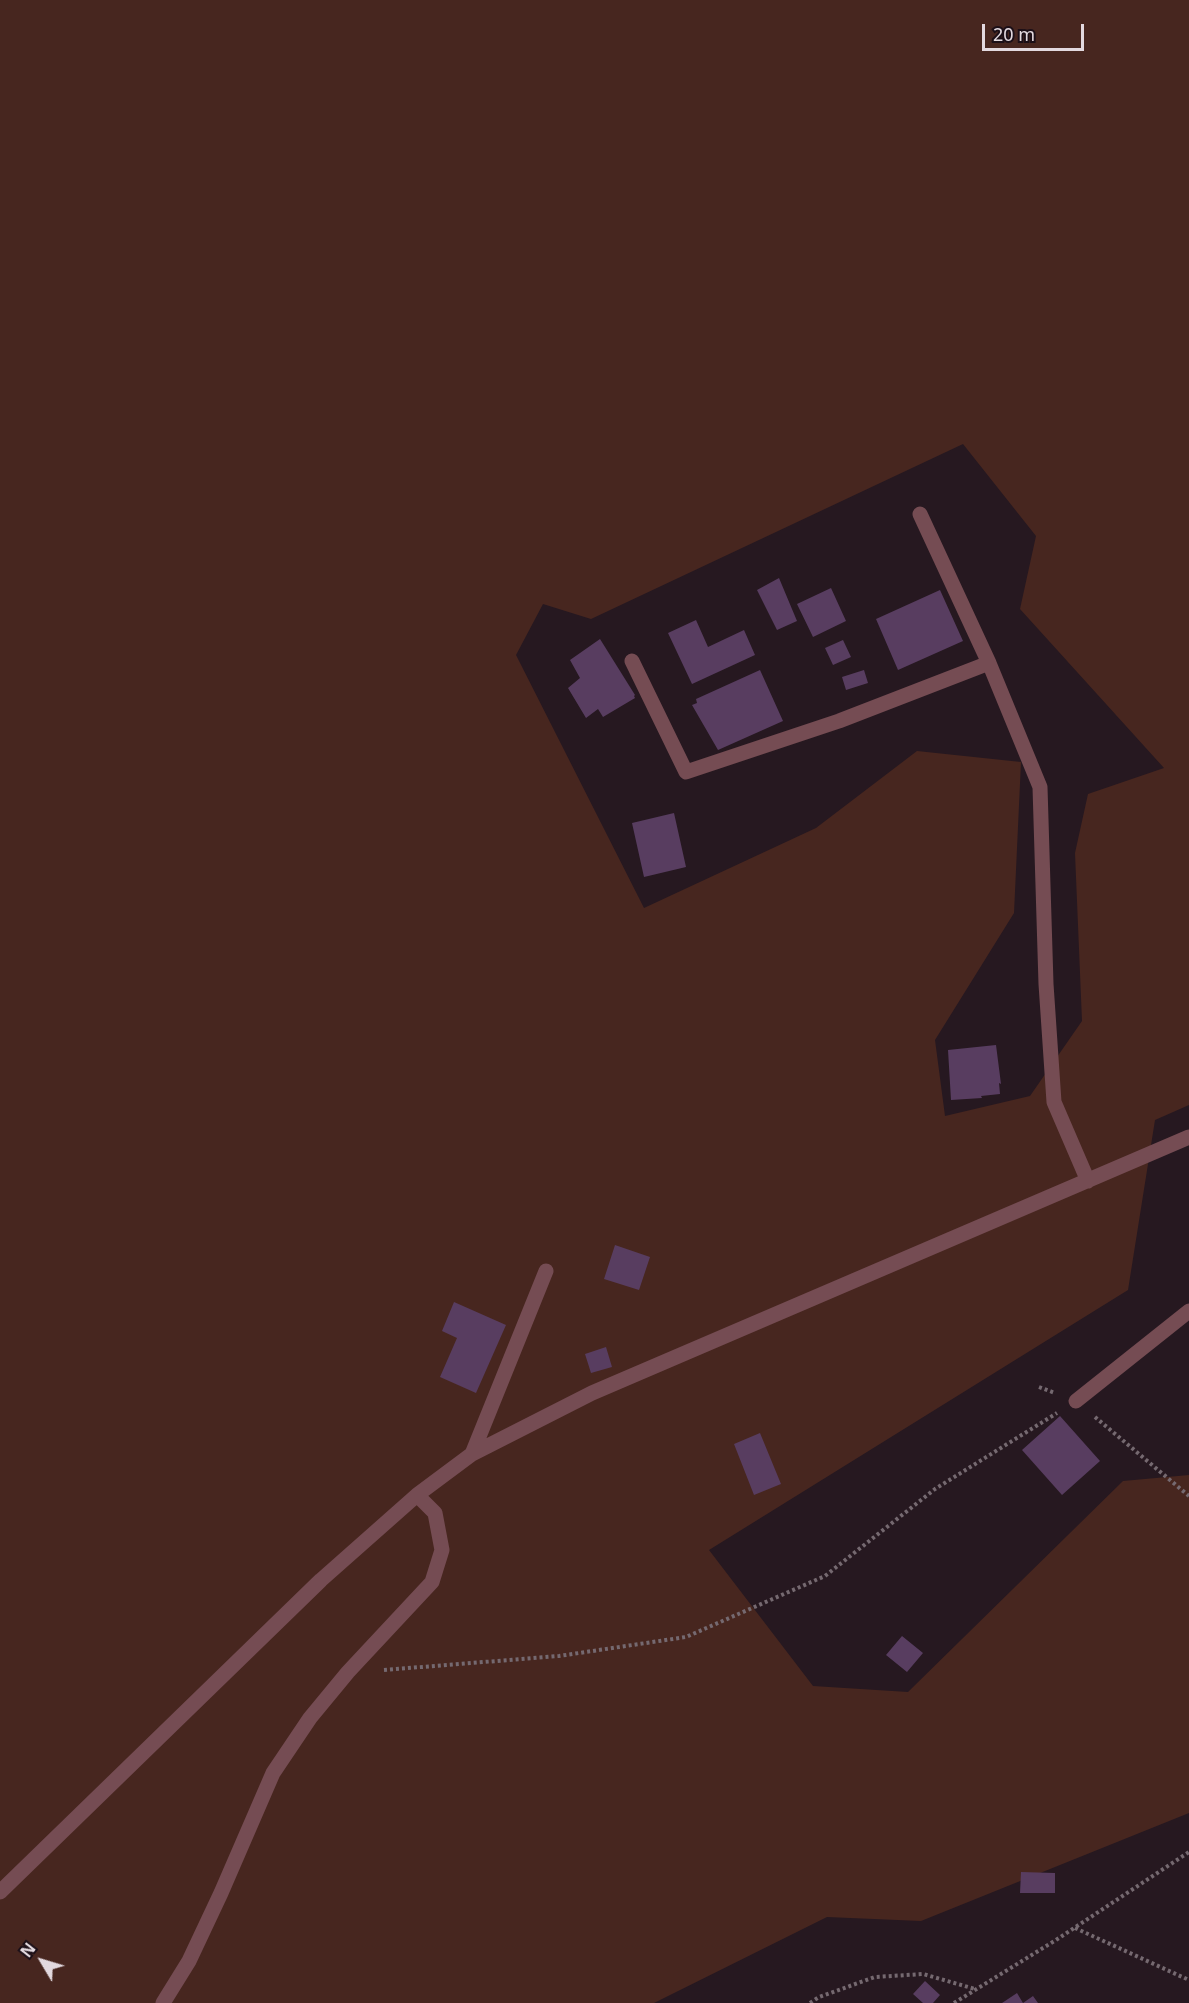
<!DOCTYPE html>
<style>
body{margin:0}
#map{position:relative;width:1189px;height:2003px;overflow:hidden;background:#261820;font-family:"Noto Sans",sans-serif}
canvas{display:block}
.north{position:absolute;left:12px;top:1931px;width:60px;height:60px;-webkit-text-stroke:4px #1c0f17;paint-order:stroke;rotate:308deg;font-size:16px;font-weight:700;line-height:24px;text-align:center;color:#e3d9df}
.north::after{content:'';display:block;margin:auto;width:21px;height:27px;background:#e3d9df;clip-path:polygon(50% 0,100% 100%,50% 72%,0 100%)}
.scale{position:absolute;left:982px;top:24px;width:102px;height:27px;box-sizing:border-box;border:3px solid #e3d9df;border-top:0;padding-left:8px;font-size:18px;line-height:21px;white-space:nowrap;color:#e3d9df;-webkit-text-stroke:4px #1c0f17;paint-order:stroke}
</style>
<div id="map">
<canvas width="1189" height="2003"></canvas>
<div class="north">N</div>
<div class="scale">20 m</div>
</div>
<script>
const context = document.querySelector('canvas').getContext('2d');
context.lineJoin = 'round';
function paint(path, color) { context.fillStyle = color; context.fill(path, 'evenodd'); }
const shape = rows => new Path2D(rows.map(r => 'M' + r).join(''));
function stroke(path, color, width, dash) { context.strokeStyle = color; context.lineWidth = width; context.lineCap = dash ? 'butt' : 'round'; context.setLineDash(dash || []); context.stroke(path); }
const green = shape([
 [0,0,1189,0,1189,1105,1155,1120,1128,1290,709,1550,813,1686,908,1692,1123,1481,1189,1475,1189,1813,921,1921,827,1917,654,2003,0,2003],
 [963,444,1036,536,1020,609,1164,768,1088,794,1075,853,1082,1021,1030,1096,945,1116,935,1040,1014,913,1021,762,917,751,816,828,644,908,516,655,543,604,591,619]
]);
const building = shape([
 [779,578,797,621,777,630,757,590],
 [831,588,846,621,813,637,797,604],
 [940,590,963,641,898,670,876,619],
 [696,620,708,647,744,630,755,655,692,684,668,633],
 [600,639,635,695,634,696,635,698,603,717,598,709,586,718,568,688,580,678,570,660],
 [843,640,851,657,833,665,825,648],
 [760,670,783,721,718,750,692,705,697,703,696,699],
 [864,670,868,683,846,690,842,677],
 [674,813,686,867,644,877,632,823],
 [996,1045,1001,1084,999,1083,1000,1094,981,1096,982,1098,951,1100,948,1050],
 [615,1245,650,1257,639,1290,604,1279],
 [454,1302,506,1325,476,1393,440,1377,457,1338,442,1331],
 [606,1347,612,1367,591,1373,585,1354],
 [1060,1416,1100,1461,1062,1495,1022,1450],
 [760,1433,781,1484,754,1495,734,1444],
 [902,1636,923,1653,907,1672,886,1655],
 [1021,1872,1055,1873,1055,1893,1020,1893],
 [925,1981,940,1995,933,2003,923,2003,913,1994],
 [1017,1993,1023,2003,1033,1996,1038,2003,1002,2003]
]);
const path = shape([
 [1039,1387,1055,1393],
 [1095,1417,1189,1496],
 [384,1670,559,1656,686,1637,825,1576,935,1489,1057,1413],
 [1075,1928,1189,1980],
 [810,2003,819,1997,875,1977,923,1974,975,1989],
 [954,2003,1056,1940,1189,1852]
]);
const minor = shape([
 [920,514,989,663],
 [632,661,686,772,839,721,989,663,1040,787,1046,984,1054,1102,1088,1181],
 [1076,1401,1189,1311],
 [472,1454,546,1271],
 [0,1892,321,1580,417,1495,472,1454,592,1393,1189,1137],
 [163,2003,189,1961,221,1893,273,1773,310,1718,348,1672,432,1582,442,1550,435,1513,417,1495]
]);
paint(green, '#47261f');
paint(building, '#583d60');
stroke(path, '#756970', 4, [3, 3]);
stroke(minor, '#754c53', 15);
</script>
